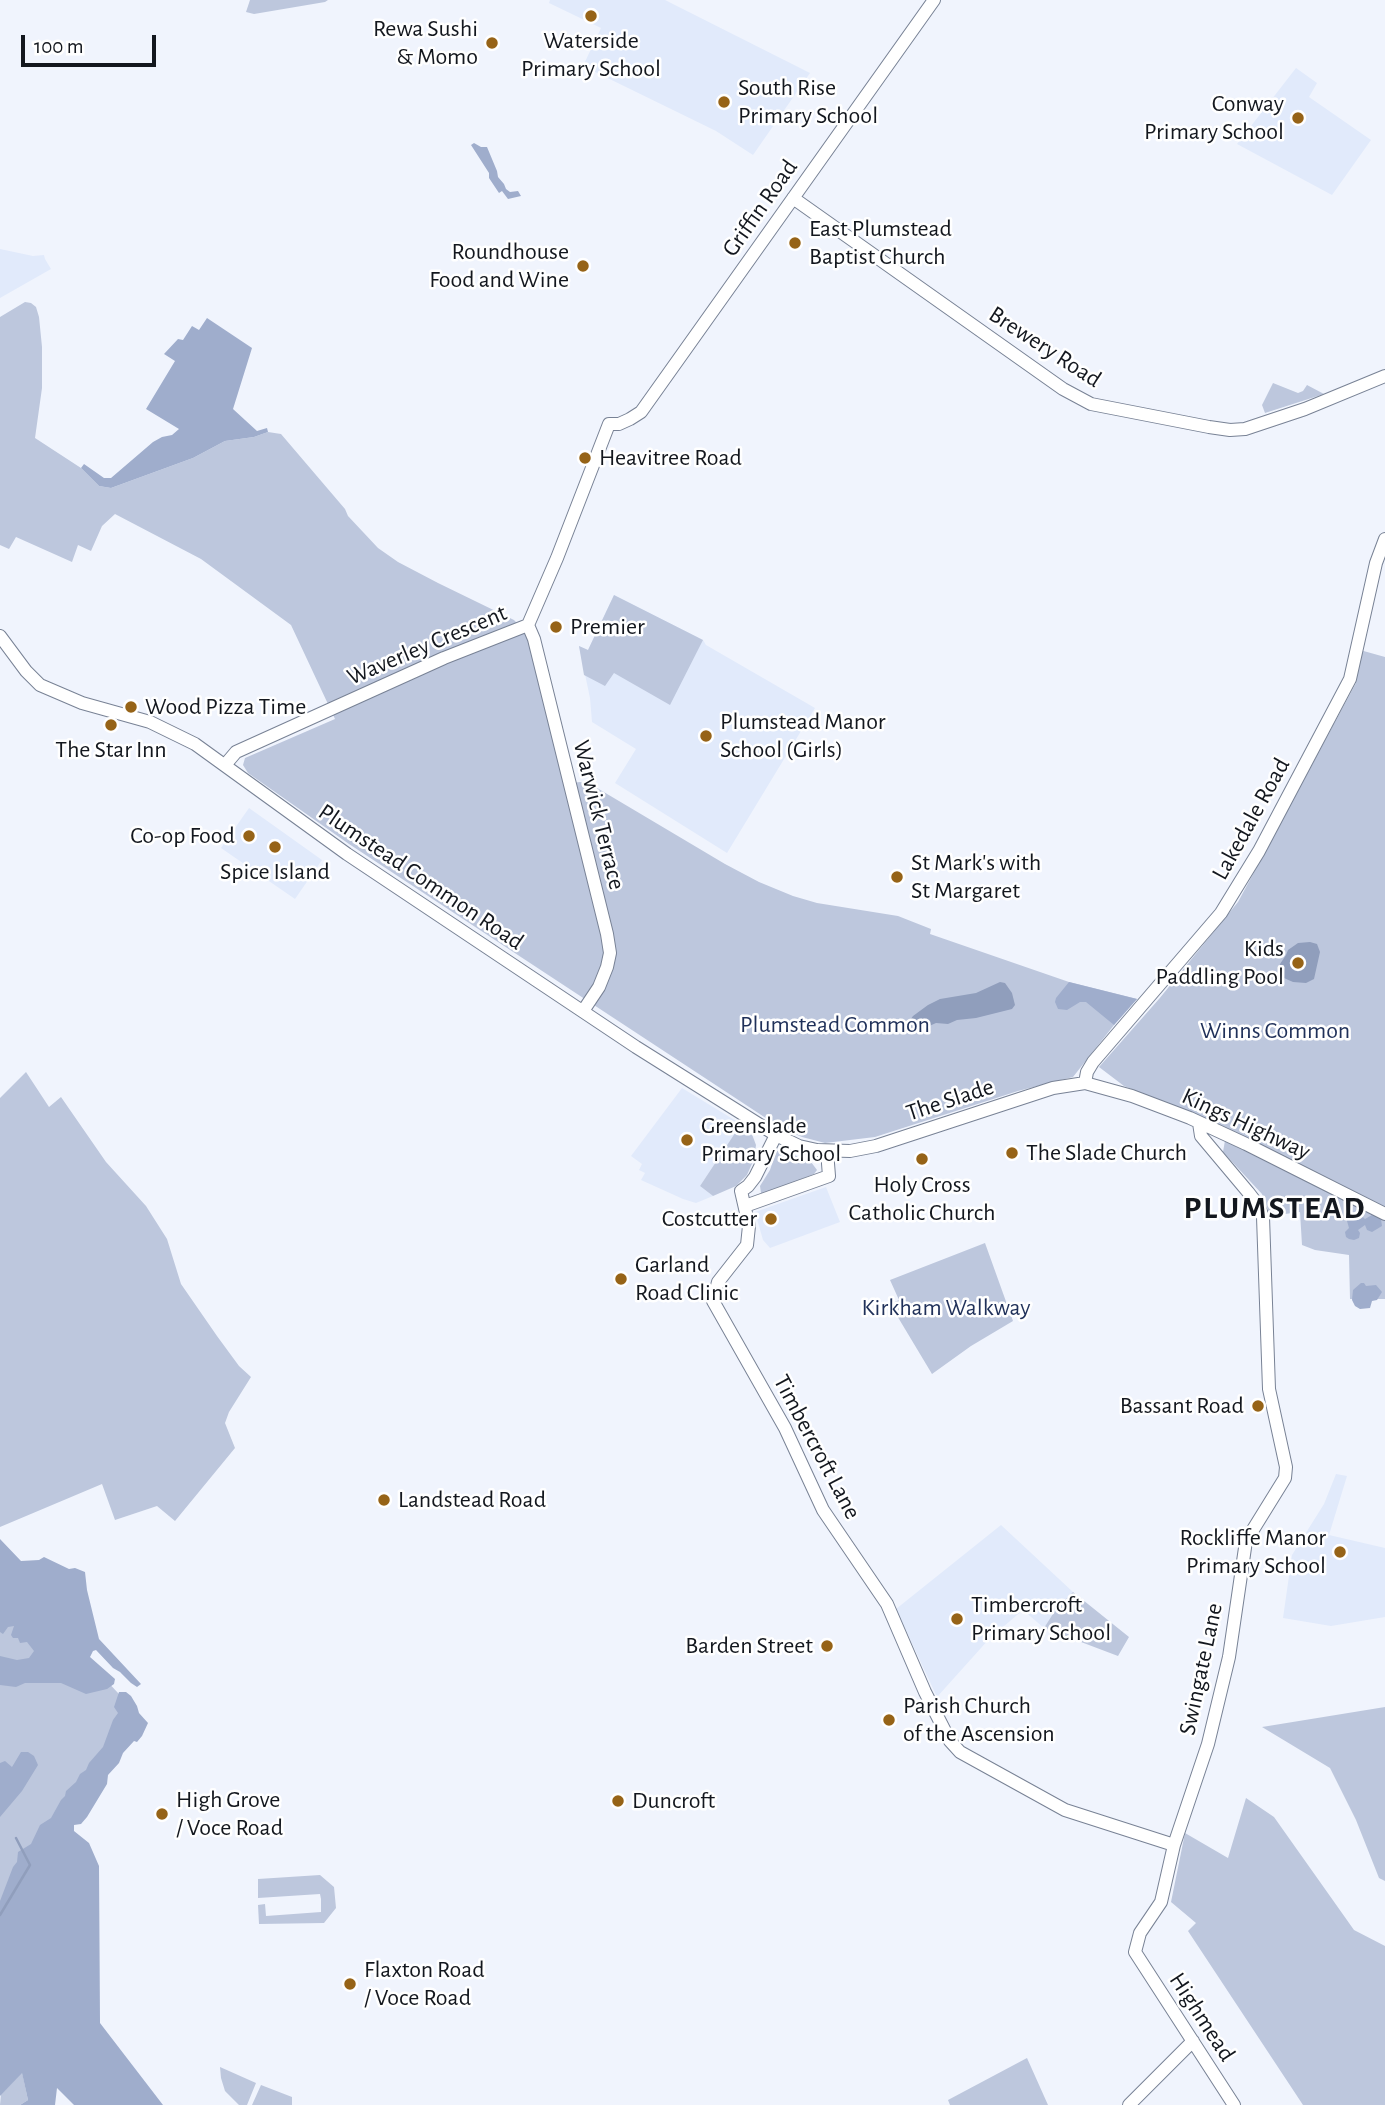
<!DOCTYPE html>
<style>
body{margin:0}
#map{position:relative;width:1385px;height:2105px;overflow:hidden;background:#f0f4fd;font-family:"Alegreya Sans",sans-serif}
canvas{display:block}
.scale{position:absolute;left:21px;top:35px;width:135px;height:32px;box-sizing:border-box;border:4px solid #13171e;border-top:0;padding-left:9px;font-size:21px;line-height:24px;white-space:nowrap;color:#13171e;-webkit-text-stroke:5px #fff;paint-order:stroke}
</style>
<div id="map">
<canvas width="1385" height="2105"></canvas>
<div class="scale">100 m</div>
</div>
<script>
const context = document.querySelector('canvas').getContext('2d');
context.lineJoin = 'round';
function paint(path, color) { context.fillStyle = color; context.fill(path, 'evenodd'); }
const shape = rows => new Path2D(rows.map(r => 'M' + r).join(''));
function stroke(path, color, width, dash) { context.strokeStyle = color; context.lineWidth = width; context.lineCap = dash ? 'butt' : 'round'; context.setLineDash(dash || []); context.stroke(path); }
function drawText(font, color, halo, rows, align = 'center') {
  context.font = font + ' "Alegreya Sans",sans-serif'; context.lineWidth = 5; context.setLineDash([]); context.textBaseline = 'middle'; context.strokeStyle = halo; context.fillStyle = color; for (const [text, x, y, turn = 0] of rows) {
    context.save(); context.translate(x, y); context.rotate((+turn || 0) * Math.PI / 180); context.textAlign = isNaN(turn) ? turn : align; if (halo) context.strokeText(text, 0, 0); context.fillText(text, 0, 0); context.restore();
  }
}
const built = shape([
 [550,0,665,0,810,73,753,155,716,131,583,66,601,28,549,3],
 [1296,68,1317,83,1309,97,1371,140,1332,195,1237,144],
 [0,249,33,256,44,255,45,259,51,269,0,298],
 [614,595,703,640,706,645,815,708,727,853,615,783,636,749,592,722,590,698,579,646,588,650],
 [249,808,322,860,295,899,221,848],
 [682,1088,741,1124,700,1186,713,1196,696,1203,683,1199,641,1180,645,1173,639,1170,642,1164,631,1156],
 [826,1187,840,1222,770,1248,763,1240,755,1212],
 [1336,1474,1347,1476,1329,1535,1385,1548,1385,1617,1331,1626,1283,1618,1292,1555,1324,1504],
 [1001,1525,1073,1592,1056,1609,1044,1628,1023,1610,990,1638,937,1697,896,1609]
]);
const green = shape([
 [250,0,328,0,325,2,254,14,246,12],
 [25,302,31,303,36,307,39,317,42,347,42,388,35,438,81,468,99,486,111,488,193,458,225,441,254,437,268,432,281,434,345,509,348,516,378,548,398,562,438,583,514,620,526,633,565,784,580,782,592,785,725,864,759,882,793,896,817,903,898,916,931,929,930,934,1069,982,1137,999,1114,1025,1073,1077,1018,1091,875,1137,825,1143,802,1137,781,1128,349,844,248,773,243,765,245,758,335,719,291,625,201,559,115,514,102,526,91,551,78,545,72,562,16,537,9,549,0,545,0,317],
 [1273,383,1298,393,1303,391,1307,385,1324,394,1265,413,1262,405],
 [614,595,703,640,670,705,614,673,605,686,584,675,579,646,588,650],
 [1360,650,1385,657,1385,1299,1350,1299,1349,1255,1315,1250,1302,1245,1300,1212,1270,1216,1262,1194,1223,1152,1227,1129,1194,1114,1124,1086,1099,1067,1159,999,1238,902,1356,683],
 [26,1072,49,1107,61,1097,106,1162,146,1206,167,1239,181,1284,217,1336,239,1366,251,1377,229,1412,225,1423,235,1448,175,1521,157,1506,115,1520,102,1484,0,1527,0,1098],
 [741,1124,750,1129,756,1145,754,1159,747,1175,736,1186,713,1196,700,1186],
 [780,1149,811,1162,817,1170,814,1174,764,1194,761,1193,760,1186,770,1170,776,1152],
 [985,1243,1013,1321,971,1346,932,1374,890,1304,899,1300,890,1280],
 [0,1566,131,1707,0,1921],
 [1073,1592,1129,1637,1118,1656,1044,1628,1056,1609],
 [1385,1707,1385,1881,1379,1878,1356,1820,1330,1768,1262,1727],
 [1246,1798,1274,1817,1354,1930,1385,1946,1385,2105,1303,2105,1188,1931,1196,1923,1171,1902,1185,1833,1228,1858],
 [320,1875,334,1887,336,1908,324,1923,259,1924,258,1905,265,1904,266,1916,321,1912,321,1899,320,1894,258,1898,258,1879],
 [1027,2058,1048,2105,950,2105,948,2100],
 [220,2067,256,2083,247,2105,239,2105,225,2091,221,2078],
 [22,2072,28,2100,20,2105,0,2105,1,2094],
 [261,2085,292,2097,292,2105,252,2105]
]);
const forest = shape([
 [474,143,481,147,487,147,497,171,498,177,504,184,506,189,510,192,518,191,521,196,508,199,502,191,499,193,489,178,489,173,471,145],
 [207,318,252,348,233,409,257,431,267,428,268,432,254,437,225,441,193,458,111,488,99,486,81,468,84,464,104,478,111,478,153,442,162,437,172,435,179,429,146,409,175,361,164,354,178,339,183,340,192,326,199,330],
 [1069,982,1137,999,1114,1025,1086,1002,1080,1002,1067,1010,1058,1009,1055,1002,1056,998],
 [1357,1212,1365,1219,1372,1215,1379,1217,1381,1219,1382,1226,1372,1232,1367,1230,1365,1225,1358,1230,1360,1233,1359,1238,1354,1240,1349,1239,1346,1237,1345,1232,1349,1228,1347,1221,1349,1215],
 [1361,1283,1364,1283,1366,1286,1376,1285,1382,1292,1377,1300,1372,1301,1370,1308,1360,1309,1355,1306,1352,1300,1353,1290],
 [0,1539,21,1561,39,1560,44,1557,69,1569,75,1568,85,1572,87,1590,99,1639,141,1684,137,1687,131,1683,120,1672,113,1668,96,1650,93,1651,90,1657,115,1679,114,1684,107,1689,86,1694,61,1683,25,1683,16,1687,0,1685,0,1656,17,1660,29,1658,34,1651,27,1642,20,1643,18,1638,13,1638,11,1635,14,1626,8,1627,3,1634,0,1632],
 [119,1692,126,1692,131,1696,137,1706,139,1713,148,1723,142,1736,137,1742,134,1741,123,1753,119,1763,108,1775,107,1784,87,1817,81,1824,74,1825,74,1831,89,1843,99,1866,100,2023,163,2105,74,2105,57,2088,55,2105,20,2105,28,2100,22,2073,0,2096,0,1901,13,1867,17,1862,18,1852,31,1844,40,1825,51,1818,61,1800,65,1796,66,1791,76,1782,80,1774,86,1770,89,1763,103,1747,113,1720,118,1713,114,1707],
 [21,1752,28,1752,34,1756,38,1765,22,1791,0,1817,0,1763,5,1761,12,1767]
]);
const water = shape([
 [1310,942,1317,944,1320,952,1314,979,1306,983,1293,982,1284,978,1280,971,1280,964,1286,955,1288,950,1298,943],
 [1000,982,1005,983,1012,993,1015,1005,1012,1009,976,1018,957,1020,948,1024,936,1023,916,1032,906,1032,906,1026,913,1016,928,1005,940,999,976,993]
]);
const stream = shape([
 [0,1915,30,1865,16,1838]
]);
const secondary = shape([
 [793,198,1063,389,1091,404,1209,427,1230,430,1245,429,1305,409,1385,376],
 [528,625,534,639,607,934,610,953,607,967,599,987,583,1011],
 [0,636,26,671,40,685,82,703,150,722,195,744,347,854,636,1047,776,1135,799,1146,817,1150,850,1151,876,1146,1053,1088,1085,1083,1132,1096,1190,1118,1246,1144,1385,1214],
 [225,765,236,752,444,658,528,625,557,558,609,424,619,424,630,419,641,412,934,0],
 [1085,1083,1087,1072,1093,1062,1221,913,1259,851,1350,679,1376,563,1385,539],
 [1199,1123,1201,1136,1248,1192,1258,1205,1263,1217,1269,1389,1286,1467,1285,1478,1246,1541,1229,1657,1208,1744,1174,1845,1161,1902,1140,1933,1135,1952,1234,2105],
 [776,1135,755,1177,748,1186,741,1191,749,1226,747,1245,718,1282,713,1301,785,1428,823,1510,887,1604,925,1692,950,1741,960,1752,1065,1810,1174,1845],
 [745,1206,829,1176,827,1151],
 [1129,2105,1193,2041]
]);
const markers = [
 [591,16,7,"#966317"],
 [492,43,7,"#966317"],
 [724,102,7,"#966317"],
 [1298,118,7,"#966317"],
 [795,243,7,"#966317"],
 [583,266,7,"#966317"],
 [585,458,7,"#966317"],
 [556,627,7,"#966317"],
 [131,707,7,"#966317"],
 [111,725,7,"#966317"],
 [706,736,7,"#966317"],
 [249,836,7,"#966317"],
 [275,847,7,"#966317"],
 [897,877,7,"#966317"],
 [1298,963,7,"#966317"],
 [687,1140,7,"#966317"],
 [1012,1153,7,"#966317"],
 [922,1159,7,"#966317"],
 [771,1219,7,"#966317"],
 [621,1279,7,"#966317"],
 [1258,1406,7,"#966317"],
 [384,1500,7,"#966317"],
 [1340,1552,7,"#966317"],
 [957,1619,7,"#966317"],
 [827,1646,7,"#966317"],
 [889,1720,7,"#966317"],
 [618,1801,7,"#966317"],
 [162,1814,7,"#966317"],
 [350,1984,7,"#966317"]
];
const poiNames = [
 ["Rewa Sushi",478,29,"right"],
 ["& Momo",478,57,"right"],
 ["Waterside",591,41,"center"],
 ["Primary School",591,69,"center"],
 ["South Rise",738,88],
 ["Primary School",738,116],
 ["Conway",1284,104,"right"],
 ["Primary School",1284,132,"right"],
 ["East Plumstead",809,229],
 ["Baptist Church",809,257],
 ["Roundhouse",569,252,"right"],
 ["Food and Wine",569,280,"right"],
 ["Heavitree Road",599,458],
 ["Premier",570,627],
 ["Wood Pizza Time",145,707],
 ["Plumstead Manor",720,722],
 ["School (Girls)",720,750],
 ["The Star Inn",111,750,"center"],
 ["Co-op Food",235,836,"right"],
 ["St Mark's with",911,863],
 ["St Margaret",911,891],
 ["Spice Island",275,872,"center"],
 ["Kids",1284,949,"right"],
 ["Paddling Pool",1284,977,"right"],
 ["Greenslade",701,1126],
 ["Primary School",701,1154],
 ["The Slade Church",1026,1153],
 ["Holy Cross",922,1185,"center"],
 ["Catholic Church",922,1213,"center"],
 ["Costcutter",757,1219,"right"],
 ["Garland",635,1265],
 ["Road Clinic",635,1293],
 ["Bassant Road",1244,1406,"right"],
 ["Landstead Road",398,1500],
 ["Rockliffe Manor",1326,1538,"right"],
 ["Primary School",1326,1566,"right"],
 ["Timbercroft",971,1605],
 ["Primary School",971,1633],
 ["Barden Street",813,1646,"right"],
 ["Parish Church",903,1706],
 ["of the Ascension",903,1734],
 ["High Grove",176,1800],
 ["/ Voce Road",176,1828],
 ["Duncroft",632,1801],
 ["Flaxton Road",364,1970],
 ["/ Voce Road",364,1998]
];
const streetNames = [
 ["Griffin Road",760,208,-55],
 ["Brewery Road",1045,347,33],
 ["Waverley Crescent",427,645,-23],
 ["Warwick Terrace",599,815,76],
 ["Lakedale Road",1251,819,-61],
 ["Plumstead Common Road",421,877,34],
 ["The Slade",950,1100,-18],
 ["Kings Highway",1246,1124,25],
 ["Timbercroft Lane",817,1447,62],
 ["Swingate Lane",1201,1669,-78],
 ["Highmead",1202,2017,57]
];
const parkNames = [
 ["Plumstead Common",835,1025],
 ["Winns Common",1275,1031],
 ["Kirkham Walkway",946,1308]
];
const districtNames = [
 ["PLUMSTEAD",1275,1208]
];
paint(built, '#e1eafb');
paint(green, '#bdc7dd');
paint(forest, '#9fadcc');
paint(water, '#909ebc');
stroke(stream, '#909ebc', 2.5);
stroke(secondary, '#788295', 14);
stroke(secondary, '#fff', 12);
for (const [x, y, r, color] of markers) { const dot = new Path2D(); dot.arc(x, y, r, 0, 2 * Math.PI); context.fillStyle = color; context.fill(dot); stroke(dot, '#fff', 2.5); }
drawText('24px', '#13171e', '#fff', poiNames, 'left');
drawText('24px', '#13171e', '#fff', streetNames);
drawText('24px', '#1f3059', '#fff', parkNames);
context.letterSpacing = '2px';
drawText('bold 32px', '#13171e', '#fff', districtNames);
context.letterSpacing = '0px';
</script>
